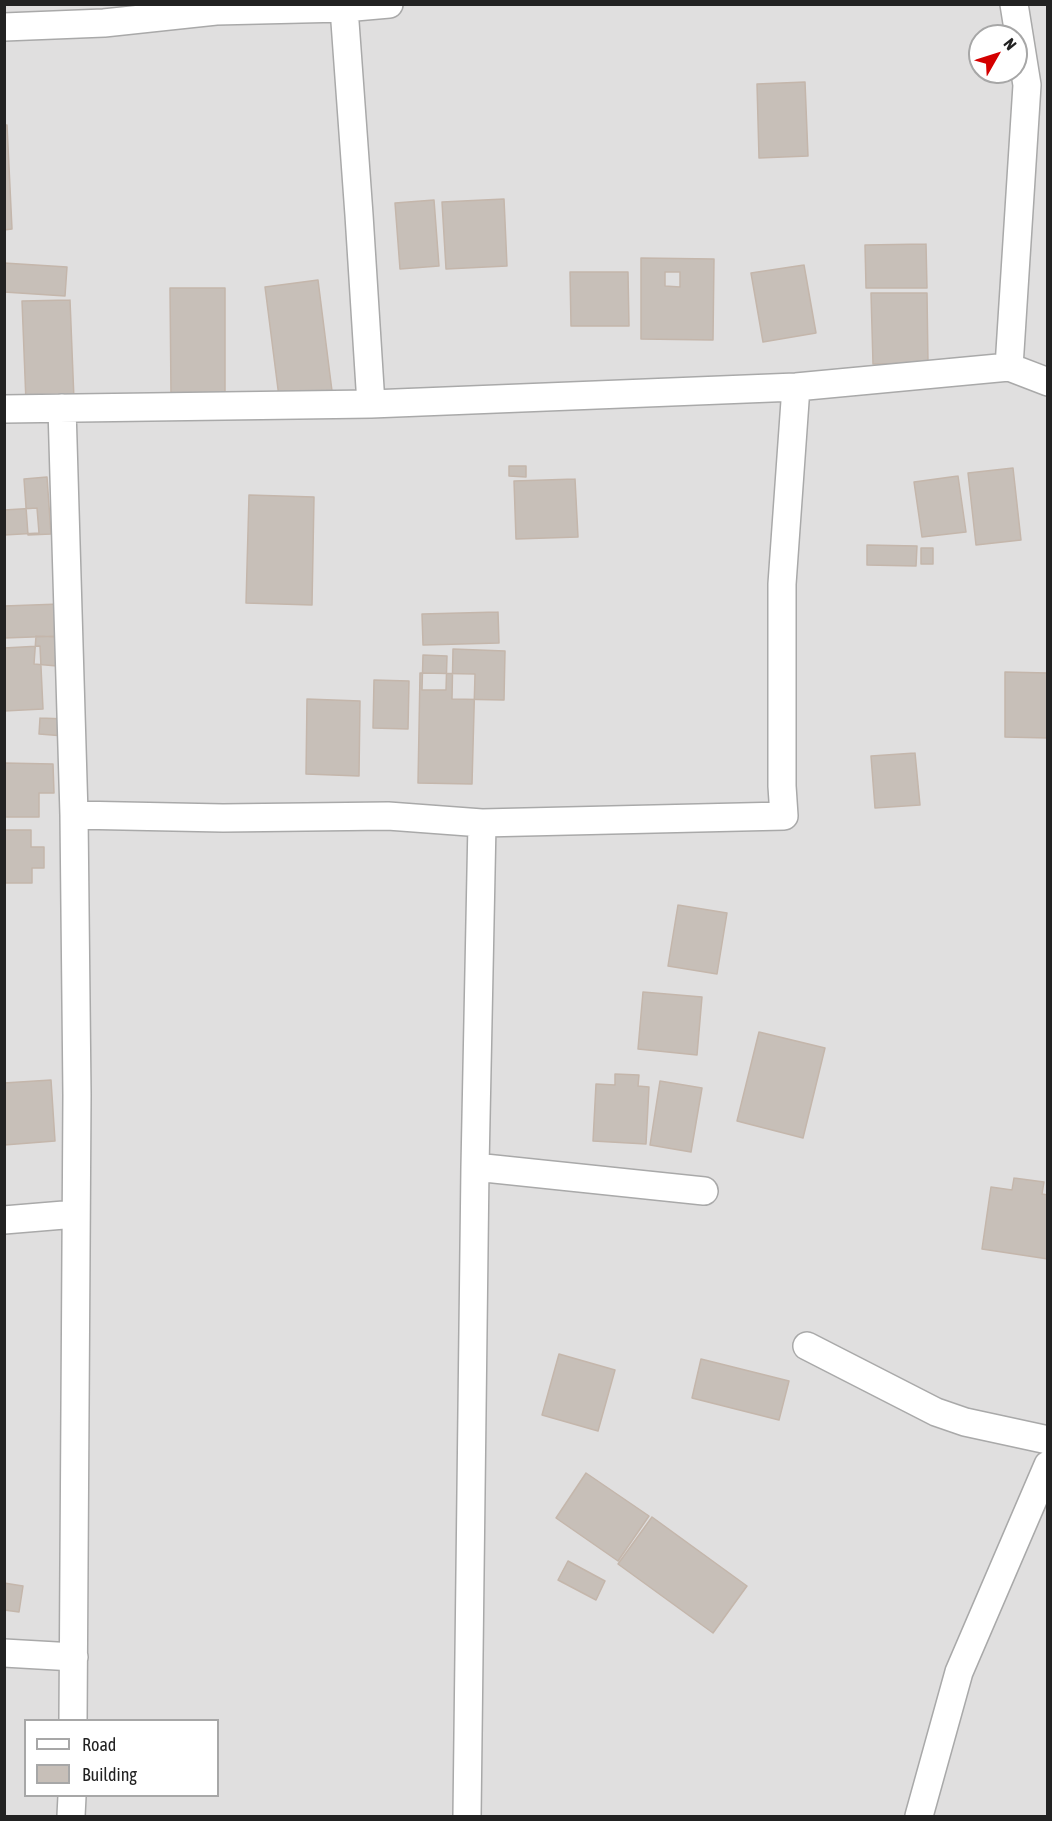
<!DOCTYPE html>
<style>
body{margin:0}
#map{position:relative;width:1052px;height:1821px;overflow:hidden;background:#f2efe9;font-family:"Asap Condensed",sans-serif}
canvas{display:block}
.frame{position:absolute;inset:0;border:6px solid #222;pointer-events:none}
.legend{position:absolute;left:24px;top:1719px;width:195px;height:78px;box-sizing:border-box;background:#fff;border:2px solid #a7a7a7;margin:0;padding:8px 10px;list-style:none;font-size:18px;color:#222}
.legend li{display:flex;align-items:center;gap:12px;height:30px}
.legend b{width:30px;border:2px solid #a7a7a7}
.north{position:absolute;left:968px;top:24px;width:60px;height:60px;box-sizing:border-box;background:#fff;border:2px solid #a7a7a7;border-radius:50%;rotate:51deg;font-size:16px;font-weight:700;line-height:24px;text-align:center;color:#222}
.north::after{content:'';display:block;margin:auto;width:21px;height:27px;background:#d40000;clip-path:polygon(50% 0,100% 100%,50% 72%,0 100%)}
</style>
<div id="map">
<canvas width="1052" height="1821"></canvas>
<div class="frame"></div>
<ul class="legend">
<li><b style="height:8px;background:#fff"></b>Road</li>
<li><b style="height:16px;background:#c7bfb8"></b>Building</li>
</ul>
<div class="north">N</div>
</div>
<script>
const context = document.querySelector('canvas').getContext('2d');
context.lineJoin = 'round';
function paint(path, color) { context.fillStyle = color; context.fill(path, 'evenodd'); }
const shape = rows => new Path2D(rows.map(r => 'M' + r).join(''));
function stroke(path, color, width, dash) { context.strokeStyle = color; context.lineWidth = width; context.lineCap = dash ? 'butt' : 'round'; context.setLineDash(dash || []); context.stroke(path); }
const residential = shape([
 [5,5,1047,5,1047,1816,5,1816],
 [980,36,1016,36,1016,72,980,72],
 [26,1720,218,1720,218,1796,26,1796]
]);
const building = shape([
 [805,82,808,156,759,158,757,84,805,82],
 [4,125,7,125,12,229,4,230,4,125],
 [504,199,507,266,446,269,442,202,504,199],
 [434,200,439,266,400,269,395,203,434,200],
 [926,244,927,288,866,288,865,245,926,244],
 [641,258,714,259,713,340,641,339,641,258],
 [665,272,680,272,680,287,665,286,665,272],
 [4,263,67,267,65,296,4,292,4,263],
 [804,265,816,333,763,342,751,273,804,265],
 [570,272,628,272,629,326,571,326,570,272],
 [318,280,332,391,279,397,265,287,318,280],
 [170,288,225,288,225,395,171,395,170,288],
 [871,293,927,293,928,363,873,364,871,293],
 [70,300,74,400,26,402,22,301,70,300],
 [509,466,526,466,526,477,509,476,509,466],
 [1013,468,1021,540,976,545,968,473,1013,468],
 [958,476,966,532,922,537,914,482,958,476],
 [47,477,51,534,28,535,24,479,47,477],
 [575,479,578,537,516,539,514,481,575,479],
 [249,495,314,497,312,605,246,603,249,495],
 [37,508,39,533,4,535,4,510,37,508],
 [867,545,917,546,916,566,867,565,867,545],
 [921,548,933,548,933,564,921,564,921,548],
 [60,604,61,636,4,638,4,606,60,604],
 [498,612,499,643,423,645,422,614,498,612],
 [36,636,58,637,57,666,34,664,36,636],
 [40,646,43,709,4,711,4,648,40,646],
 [453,649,505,651,504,700,452,699,453,649],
 [423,655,447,656,446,690,422,690,423,655],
 [1005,672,1048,673,1048,738,1005,737,1005,672],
 [420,673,475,674,472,784,418,783,420,673],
 [374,680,409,681,408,729,373,728,374,680],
 [307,699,360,701,359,776,306,774,307,699],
 [40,718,66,719,64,736,39,734,40,718],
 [915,753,920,805,875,808,871,756,915,753],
 [4,763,53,764,54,793,39,793,39,817,4,817,4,763],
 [4,830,31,830,31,847,44,847,44,868,32,868,32,883,4,883,4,830],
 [678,905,727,913,717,974,668,966,678,905],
 [643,992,702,997,697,1055,638,1049,643,992],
 [759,1032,825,1048,803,1138,737,1121,759,1032],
 [615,1074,639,1075,638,1086,649,1087,646,1144,593,1141,596,1084,615,1085,615,1074],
 [51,1080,55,1141,4,1145,4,1083,51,1080],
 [660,1081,702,1088,691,1152,650,1145,660,1081],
 [1014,1178,1044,1182,1042,1194,1048,1195,1048,1259,982,1249,991,1187,1012,1190,1014,1178],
 [559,1354,615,1370,598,1431,542,1415,559,1354],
 [701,1359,789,1381,779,1420,692,1398,701,1359],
 [586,1473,649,1516,618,1561,556,1518,586,1473],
 [652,1517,747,1586,713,1633,618,1564,652,1517],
 [568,1561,605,1581,596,1600,558,1580,568,1561],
 [4,1583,23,1586,19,1612,4,1610,4,1583]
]);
const street = shape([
 [344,8,359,215,371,404],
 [4,27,104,23,216,11,344,8,389,4],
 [1009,367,1027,85,1014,4],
 [62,408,74,815,77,1095,73,1720],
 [4,409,371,404,796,387,1009,367,1048,382],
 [74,815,223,818,388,816,482,823,784,816,782,786,782,584,796,387],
 [475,1167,704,1191],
 [4,1220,76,1214],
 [807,1346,936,1412,965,1422,1048,1440],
 [4,1653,74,1657],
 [71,1816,72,1796],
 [467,1816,475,1167,482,823],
 [919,1816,959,1672,1048,1465]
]);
paint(residential, '#e0dfdf');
paint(building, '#c7bfb8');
stroke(building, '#c4b6ab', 1.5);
stroke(street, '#a9a9a9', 30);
stroke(street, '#fff', 27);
</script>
